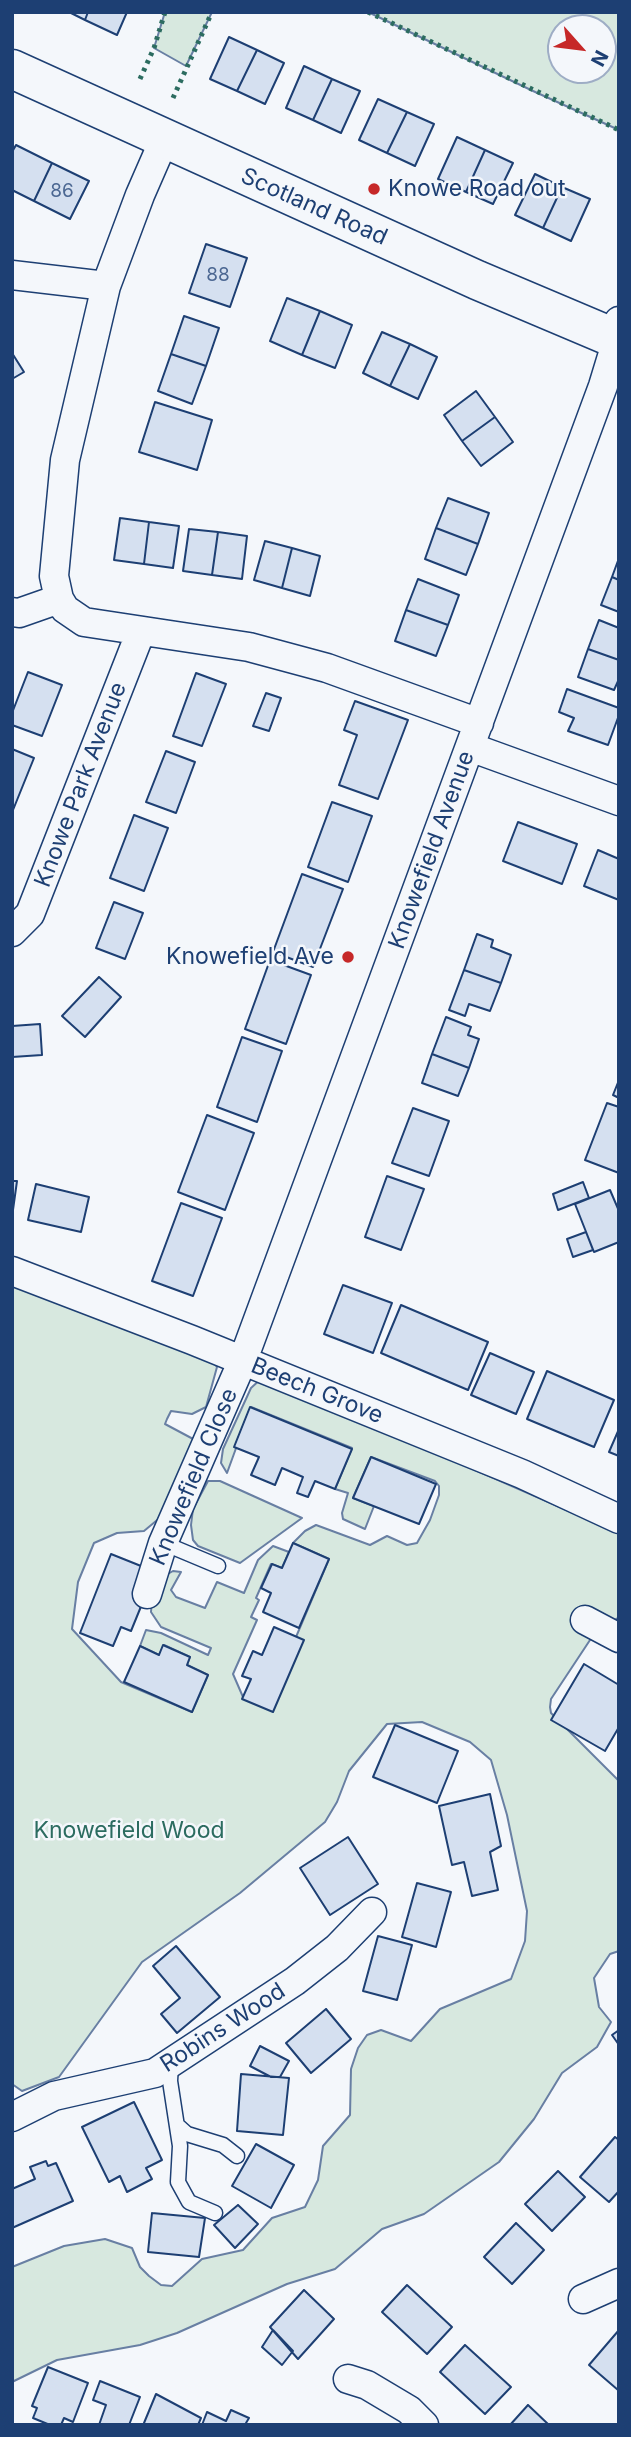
<!DOCTYPE html>
<style>
body{margin:0}
#map{position:relative;width:631px;height:2437px;overflow:hidden;background:#f4f7fb;font-family:Inter,sans-serif}
canvas{display:block}
.frame{position:absolute;inset:0;border:14px solid #1d3f73;pointer-events:none}
.north{position:absolute;left:547px;top:14px;width:70px;height:70px;box-sizing:border-box;background:#f4f7fb;border:2px solid #9eadc5;border-radius:50%;rotate:118deg;font-size:19px;font-weight:700;line-height:28px;text-align:center;color:#1d3f73}
.north::after{content:'';display:block;margin:auto;width:24px;height:32px;background:#c62828;clip-path:polygon(50% 0,100% 100%,50% 72%,0 100%)}
</style>
<div id="map">
<canvas width="631" height="2437"></canvas>
<div class="frame"></div>
<div class="north">N</div>
</div>
<script>
const context = document.querySelector('canvas').getContext('2d');
context.lineJoin = 'round';
function paint(path, color) { context.fillStyle = color; context.fill(path, 'evenodd'); }
const shape = rows => new Path2D(rows.map(r => 'M' + r).join(''));
function stroke(path, color, width, dash) { context.strokeStyle = color; context.lineWidth = width; context.lineCap = dash ? 'butt' : 'round'; context.setLineDash(dash || []); context.stroke(path); }
function drawText(font, color, halo, rows, align = 'center') {
  context.font = font + ' Inter,sans-serif'; context.lineWidth = 5; context.setLineDash([]); context.textBaseline = 'middle'; context.strokeStyle = halo; context.fillStyle = color; for (const [text, x, y, turn = 0] of rows) {
    context.save(); context.translate(x, y); context.rotate((+turn || 0) * Math.PI / 180); context.textAlign = isNaN(turn) ? turn : align; if (halo) context.strokeText(text, 0, 0); context.fillText(text, 0, 0); context.restore();
  }
}
const green = shape([
 [165,12,212,12,186,66,154,48,165,12],
 [368,12,619,12,619,130,533,91,368,12],
 [561,28,603,28,603,70,561,70,561,28],
 [12,1283,208,1355,217,1367,206,1407,192,1414,171,1411,167,1419,165,1424,195,1440,162,1516,144,1531,117,1533,94,1543,78,1582,72,1629,121,1682,192,1712,208,1675,187,1665,190,1657,164,1645,159,1655,140,1646,146,1630,161,1633,208,1655,211,1648,161,1627,151,1612,152,1598,166,1575,173,1571,181,1572,171,1590,176,1597,205,1608,217,1582,244,1593,258,1560,273,1546,289,1552,282,1568,271,1564,256,1598,259,1600,251,1617,257,1620,233,1674,243,1697,296,1637,329,1559,293,1543,305,1531,316,1525,370,1545,387,1536,407,1545,417,1543,430,1520,439,1495,439,1486,435,1481,371,1457,353,1498,374,1506,365,1529,343,1519,342,1513,348,1493,335,1489,352,1448,251,1407,227,1473,221,1463,223,1449,251,1388,263,1377,619,1533,619,1617,592,1637,551,1699,550,1707,551,1713,619,1781,619,1951,610,1954,594,1978,599,2007,611,2022,597,2047,562,2073,534,2119,499,2162,424,2214,382,2229,335,2269,287,2284,177,2333,140,2345,57,2360,12,2382,12,2267,64,2246,105,2239,132,2248,140,2267,149,2276,161,2285,172,2286,202,2259,243,2250,272,2218,305,2207,318,2180,323,2146,350,2115,351,2069,358,2048,367,2035,381,2030,411,2041,440,2009,511,1979,525,1941,527,1911,507,1815,491,1760,470,1742,422,1722,387,1724,349,1771,337,1802,325,1822,240,1893,142,1962,59,2077,22,2091,12,2084,12,1283],
 [208,1481,220,1481,302,1518,240,1563,198,1546,193,1540,191,1525,193,1509,208,1481]
]);
const building = shape([
 [69,12,88,12,85,20,69,12],
 [88,12,127,12,117,35,85,20,88,12],
 [229,37,257,50,237,91,210,79,229,37],
 [257,50,284,63,265,104,237,91,257,50],
 [304,66,332,79,313,120,286,108,304,66],
 [332,79,360,91,341,133,313,120,332,79],
 [378,99,407,112,387,153,359,140,378,99],
 [407,112,434,124,415,166,387,153,407,112],
 [457,137,485,150,466,192,438,179,457,137],
 [16,145,52,163,34,201,12,190,12,152,16,145],
 [485,150,513,163,493,204,466,192,485,150],
 [52,163,89,181,70,219,34,201,52,163],
 [535,174,562,187,543,228,515,215,535,174],
 [562,187,590,199,571,241,543,228,562,187],
 [206,244,247,258,230,307,189,293,206,244],
 [287,298,320,311,302,355,270,341,287,298],
 [320,311,352,325,335,368,302,355,320,311],
 [184,316,219,328,206,366,171,354,184,316],
 [382,332,410,344,390,386,363,373,382,332],
 [410,344,437,357,418,399,390,386,410,344],
 [12,353,24,372,12,379,12,353],
 [171,354,206,366,192,404,158,391,171,354],
 [476,391,495,417,462,441,444,415,476,391],
 [155,402,212,420,197,470,139,452,155,402],
 [495,417,513,442,481,466,462,441,495,417],
 [448,498,489,513,478,544,436,528,448,498],
 [120,518,149,522,144,564,114,560,120,518],
 [149,522,179,526,173,568,144,564,149,522],
 [436,528,478,544,466,575,425,559,436,528],
 [189,529,218,532,212,575,183,571,189,529],
 [218,532,247,536,242,579,212,575,218,532],
 [265,541,292,548,282,588,254,580,265,541],
 [292,548,320,556,310,596,282,588,292,548],
 [619,558,619,580,612,577,619,558],
 [612,577,619,580,619,612,601,605,612,577],
 [418,579,459,595,448,625,406,610,418,579],
 [406,610,448,625,436,656,395,641,406,610],
 [599,620,619,628,619,660,588,649,599,620],
 [588,649,619,660,619,679,614,690,578,677,588,649],
 [28,672,62,685,42,736,12,725,12,713,28,672],
 [196,673,226,684,202,746,173,736,196,673],
 [567,689,619,708,619,715,608,745,568,731,574,718,559,712,567,689],
 [266,693,281,698,269,731,253,726,266,693],
 [355,701,408,720,378,799,339,785,357,735,344,730,355,701],
 [12,749,34,758,13,810,12,810,12,749],
 [166,751,195,762,176,813,146,802,166,751],
 [332,802,372,816,348,882,308,867,332,802],
 [134,815,168,828,144,891,110,878,134,815],
 [518,822,577,844,562,884,503,861,518,822],
 [598,850,619,859,619,900,584,886,598,850],
 [302,874,343,889,313,967,273,952,302,874],
 [114,902,143,913,125,959,96,948,114,902],
 [477,934,493,940,491,947,511,955,501,983,464,970,477,934],
 [270,960,311,975,286,1044,245,1029,270,960],
 [464,970,501,983,490,1011,469,1004,465,1016,449,1010,464,970],
 [99,977,121,997,85,1037,62,1016,99,977],
 [446,1017,471,1027,468,1035,479,1039,469,1068,432,1054,446,1017],
 [40,1024,42,1055,12,1057,12,1026,40,1024],
 [242,1037,282,1051,257,1122,217,1107,242,1037],
 [432,1054,469,1068,458,1096,422,1083,432,1054],
 [619,1080,619,1098,613,1095,619,1080],
 [607,1103,619,1107,619,1173,585,1160,607,1103],
 [413,1108,449,1121,429,1176,392,1163,413,1108],
 [207,1115,254,1133,225,1210,178,1192,207,1115],
 [387,1176,424,1189,401,1250,365,1237,387,1176],
 [12,1181,17,1181,12,1217,12,1181],
 [583,1182,589,1198,558,1210,553,1194,583,1182],
 [36,1184,89,1197,81,1232,28,1220,36,1184],
 [610,1190,619,1211,619,1242,594,1252,575,1204,610,1190],
 [181,1203,222,1218,193,1296,152,1281,181,1203],
 [586,1232,593,1250,573,1257,567,1239,586,1232],
 [343,1285,392,1303,373,1353,324,1334,343,1285],
 [401,1305,488,1342,468,1390,381,1353,401,1305],
 [490,1353,534,1372,516,1414,471,1395,490,1353],
 [547,1371,614,1400,594,1447,527,1419,547,1371],
 [250,1407,352,1449,335,1489,315,1481,308,1497,297,1493,303,1477,282,1468,275,1485,251,1475,259,1457,234,1447,250,1407],
 [619,1429,619,1456,609,1452,619,1429],
 [371,1457,436,1484,419,1524,353,1498,371,1457],
 [293,1543,329,1559,299,1628,263,1612,271,1593,261,1588,272,1564,282,1568,293,1543],
 [111,1554,146,1568,134,1600,142,1604,131,1631,121,1627,113,1646,80,1633,111,1554],
 [274,1627,304,1640,273,1712,242,1699,251,1679,242,1676,253,1651,262,1655,274,1627],
 [163,1645,190,1657,187,1665,208,1675,192,1712,124,1682,140,1646,159,1655,163,1645],
 [584,1664,619,1685,619,1727,605,1751,551,1720,584,1664],
 [395,1725,458,1751,437,1803,373,1777,395,1725],
 [490,1794,501,1846,490,1852,498,1890,472,1896,464,1862,452,1865,439,1806,490,1794],
 [348,1837,378,1884,330,1915,300,1868,348,1837],
 [417,1883,451,1892,436,1947,402,1937,417,1883],
 [378,1936,412,1945,397,2000,363,1991,378,1936],
 [176,1946,220,1997,177,2033,161,2014,180,1998,153,1966,176,1946],
 [326,2009,351,2039,311,2073,286,2043,326,2009],
 [619,2030,619,2045,612,2035,619,2030],
 [260,2046,289,2061,280,2077,271,2077,250,2066,260,2046],
 [241,2074,289,2078,283,2135,237,2131,241,2074],
 [134,2102,162,2160,146,2168,152,2179,127,2192,120,2176,109,2182,82,2127,134,2102],
 [615,2137,619,2140,619,2191,609,2202,580,2177,615,2137],
 [256,2144,294,2165,271,2208,232,2186,256,2144],
 [46,2161,48,2166,56,2163,73,2201,12,2228,12,2189,35,2179,30,2167,46,2161],
 [558,2171,585,2197,552,2231,525,2204,558,2171],
 [238,2205,258,2224,235,2248,214,2225,238,2205],
 [152,2213,205,2218,199,2257,148,2252,152,2213],
 [516,2223,544,2250,512,2284,484,2257,516,2223],
 [407,2285,452,2327,427,2354,382,2312,407,2285],
 [304,2290,334,2319,298,2359,270,2327,304,2290],
 [273,2330,293,2351,282,2365,262,2347,273,2330],
 [619,2330,619,2389,618,2390,589,2365,619,2330],
 [465,2345,511,2387,485,2414,440,2372,465,2345],
 [48,2367,88,2383,73,2422,64,2418,61,2425,50,2425,33,2418,37,2408,32,2406,48,2367],
 [100,2381,140,2397,129,2425,99,2425,106,2405,93,2400,100,2381],
 [156,2394,201,2418,198,2425,146,2425,144,2423,156,2394],
 [528,2405,549,2425,510,2425,528,2405],
 [231,2410,249,2418,246,2423,248,2425,202,2425,207,2412,226,2421,231,2410]
]);
const lane = shape([
 [163,1543,218,1566],
 [171,2063,170,2081,180,2146,178,2182,189,2202,215,2213],
 [177,2125,187,2134,223,2145,237,2156]
]);
const street = shape([
 [164,140,140,195,106,286,65,460,54,576,59,599,65,609,84,622,249,647,327,668,479,723],
 [12,275,106,286],
 [12,612,19,613,59,599],
 [470,747,619,801],
 [12,932,30,914,141,631],
 [12,1271,192,1340,522,1474,619,1519],
 [147,1594,163,1543,243,1360,603,386,617,340,619,321],
 [585,1620,619,1638],
 [12,2117,54,2096,155,2073,295,1981,337,1948,372,1912],
 [583,2299,619,2283],
 [348,2379,367,2385,409,2410,424,2425]
]);
const primary = shape([
 [12,69,477,280,619,340]
]);
const hedge = shape([
 [368,12,619,130],
 [140,79,154,48,165,12],
 [173,98,212,12]
]);
const markers = [
 [374,189,7,"#c62828"],
 [348,957,7,"#c62828"]
];
const numberNames = [
 ["86",62,191],
 ["88",218,275]
];
const poiNames = [
 ["Knowe Road out",388,189],
 ["Knowefield Ave",334,957,"right"]
];
const streetNames = [
 ["Scotland Road",314,207,24],
 ["Knowe Park Avenue",81,785,-69],
 ["Knowefield Avenue",432,850,-70],
 ["Beech Grove",317,1391,22],
 ["Knowefield Close",194,1477,-67],
 ["Robins Wood",223,2028,-33]
];
const parkNames = [
 ["Knowefield Wood",129,1831]
];
paint(green, '#d7e8df');
stroke(green, '#687fa3', 2);
paint(building, '#d5e0f0');
stroke(building, '#1d3f73', 2);
stroke(lane, '#1d3f73', 17);
stroke(street, '#1d3f73', 31);
stroke(primary, '#1d3f73', 41);
stroke(lane, '#f4f7fb', 14);
stroke(street, '#f4f7fb', 28);
stroke(primary, '#f4f7fb', 38);
stroke(hedge, '#2c6c60', 5, [3.5, 5]);
for (const [x, y, r, color] of markers) { const dot = new Path2D(); dot.arc(x, y, r, 0, 2 * Math.PI); context.fillStyle = color; context.fill(dot); stroke(dot, '#f4f7fb', 2.5); }
drawText('19px', '#4b6792', null, numberNames);
drawText('23px', '#1d3f73', '#f4f7fb', poiNames, 'left');
drawText('23px', '#1d3f73', '#f4f7fb', streetNames);
drawText('23px', '#2c6c60', '#f4f7fb', parkNames);
</script>
